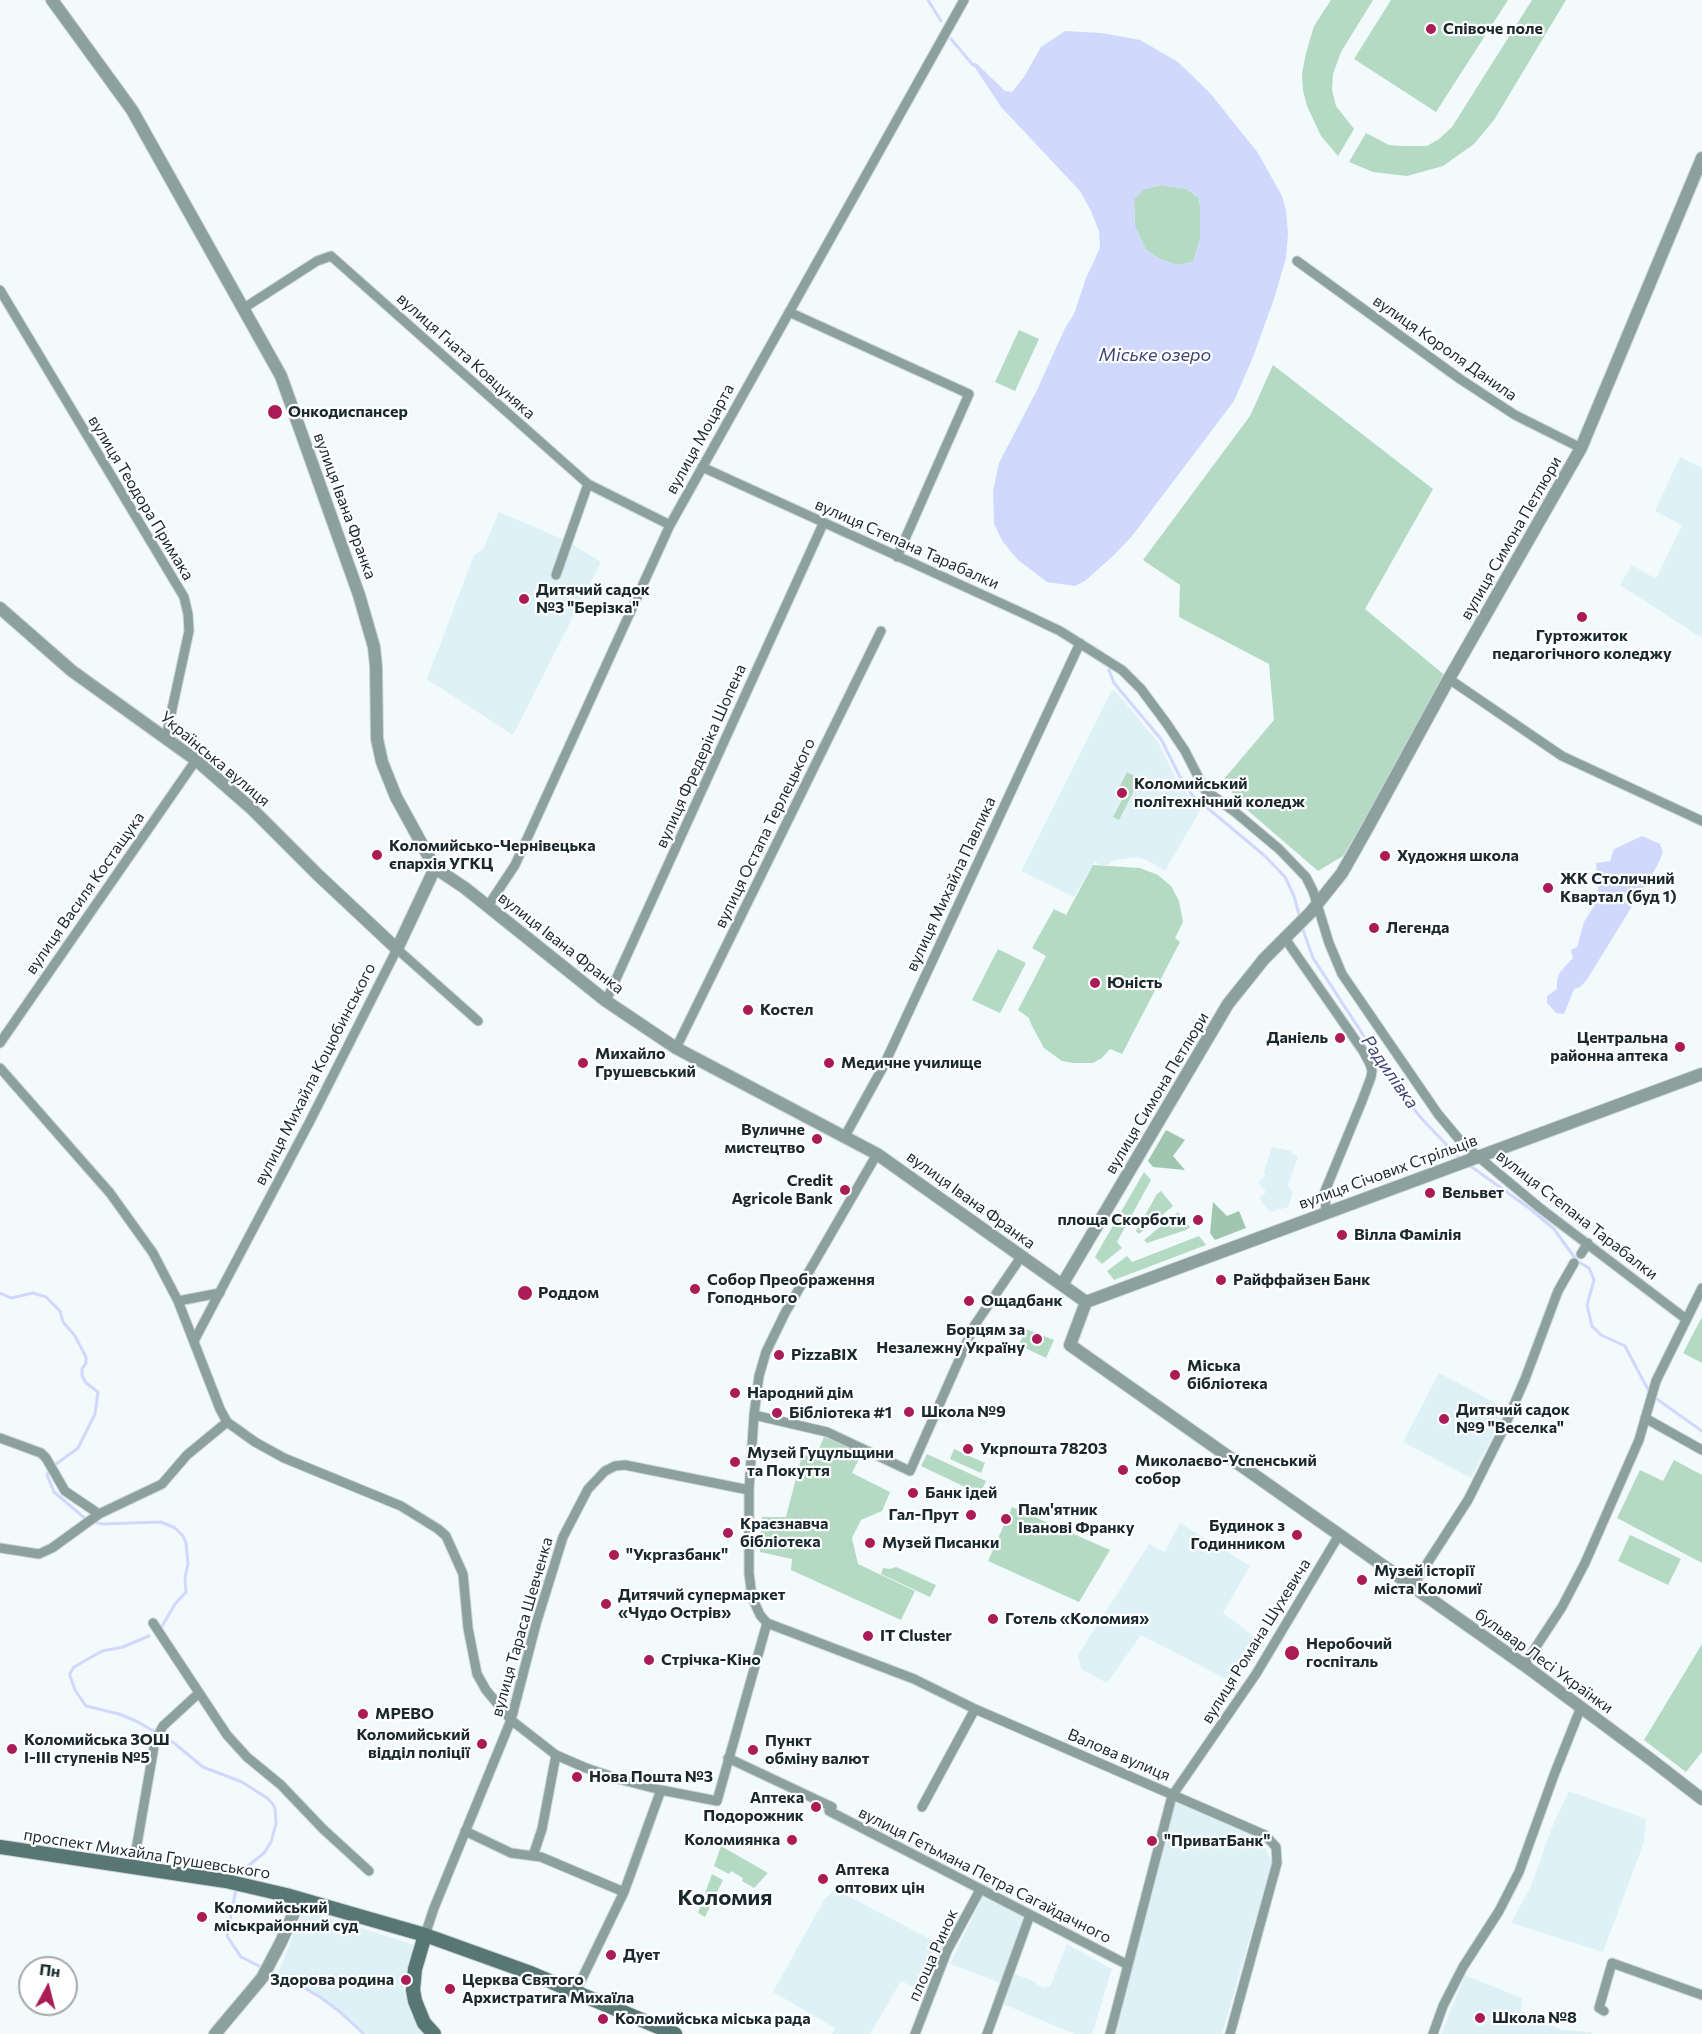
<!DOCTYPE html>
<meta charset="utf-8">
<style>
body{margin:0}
#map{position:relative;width:1702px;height:2034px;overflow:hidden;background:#f2fafc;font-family:Commissioner,sans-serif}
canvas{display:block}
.north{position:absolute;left:18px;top:1956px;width:60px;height:60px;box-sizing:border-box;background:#fff;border:2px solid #a3a9ab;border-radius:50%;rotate:7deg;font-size:16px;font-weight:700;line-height:24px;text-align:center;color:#1a292e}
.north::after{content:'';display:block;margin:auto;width:21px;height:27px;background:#ab1b56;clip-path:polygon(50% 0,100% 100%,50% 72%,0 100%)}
</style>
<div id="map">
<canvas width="1702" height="2034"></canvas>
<div class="north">Пн</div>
</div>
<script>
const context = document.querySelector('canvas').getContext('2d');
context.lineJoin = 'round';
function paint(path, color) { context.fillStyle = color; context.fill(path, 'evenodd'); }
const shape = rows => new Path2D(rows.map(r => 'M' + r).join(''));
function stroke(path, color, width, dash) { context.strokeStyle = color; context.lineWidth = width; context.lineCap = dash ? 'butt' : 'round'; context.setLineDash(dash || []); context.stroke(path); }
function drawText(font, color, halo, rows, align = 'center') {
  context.font = font + ' Commissioner,sans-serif'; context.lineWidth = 4.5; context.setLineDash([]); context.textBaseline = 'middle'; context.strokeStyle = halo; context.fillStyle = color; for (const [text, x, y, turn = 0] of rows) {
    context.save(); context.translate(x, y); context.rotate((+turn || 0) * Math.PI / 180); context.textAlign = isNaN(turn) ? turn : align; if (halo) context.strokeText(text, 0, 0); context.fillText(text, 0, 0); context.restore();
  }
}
const built = shape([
 [1680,457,1702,468,1702,638,1620,585,1632,565,1656,579,1682,525,1655,511],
 [499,512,567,541,601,562,513,735,427,679,474,555,483,549],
 [1114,690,1158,742,1180,787,1201,809,1165,871,1147,860,1134,857,1111,861,1109,865,1100,865,1095,862,1074,897,1021,871,1106,702,1111,692],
 [1272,1147,1292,1151,1292,1154,1298,1156,1288,1186,1293,1192,1288,1207,1270,1212,1259,1198,1266,1192,1258,1182,1266,1176,1264,1173],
 [1439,1373,1507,1409,1471,1478,1403,1442],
 [1180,1523,1250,1566,1223,1613,1258,1639,1232,1682,1141,1635,1107,1683,1081,1669,1078,1655,1149,1544,1165,1552],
 [1569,1791,1646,1819,1644,1842,1603,1952,1511,1923,1531,1886,1553,1825],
 [1175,1800,1261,1839,1272,1862,1222,2034,1114,2034],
 [835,1889,945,1947,922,1991,901,1981,870,2034,832,2034,835,2028,773,1992,824,1900],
 [982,1897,1031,1921,1006,1985,950,1964],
 [303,1910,418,1946,404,1989,411,2014,428,2034,365,2034,302,1984,277,1976],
 [1067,1944,1112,1969,1092,2034,1075,2034,1003,2004,1015,1974,1036,1982,1036,1984,1044,1988,1046,1986,1050,1987],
 [1465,1975,1522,1998,1521,2011,1562,2030,1591,2032,1592,2034,1441,2034]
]);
const green = shape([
 [1331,0,1373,0,1341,52,1333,74,1332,90,1336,106,1354,129,1338,156,1321,136,1307,106,1303,91,1302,74,1306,53,1314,26],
 [1391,0,1508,0,1436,112,1354,59],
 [1532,0,1566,0,1494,120,1474,144,1443,166,1407,176,1373,172,1349,162,1366,133,1389,145,1403,146,1427,146,1439,139,1452,127],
 [1161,185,1187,189,1199,198,1200,206,1200,240,1193,262,1177,265,1160,259,1146,250,1135,227,1134,199,1144,189],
 [1019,330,1039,339,1015,391,995,382],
 [1273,365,1433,489,1365,609,1448,678,1343,856,1318,871,1238,802,1224,779,1274,720,1269,664,1179,617,1180,585,1143,560,1250,416],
 [1127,772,1140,779,1119,820,1113,817,1125,794,1118,790],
 [1093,865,1140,868,1158,875,1171,886,1179,901,1183,922,1175,938,1180,942,1122,1054,1110,1049,1102,1058,1093,1063,1073,1063,1062,1061,1044,1048,1032,1026,1029,1018,1018,1010,1046,956,1032,948,1054,909,1066,915],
 [998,949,1026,963,1000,1013,972,1000],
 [1144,1172,1151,1180,1117,1242,1122,1248,1102,1264,1095,1257],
 [1161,1191,1173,1206,1139,1234,1136,1231,1157,1194],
 [1178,1212,1190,1227,1186,1230,1147,1243,1144,1240],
 [1199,1236,1206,1245,1114,1280,1107,1271,1127,1256,1132,1262],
 [1702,1317,1702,1363,1683,1353],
 [1026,1329,1054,1340,1046,1358,1019,1345],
 [824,1437,843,1444,862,1453,852,1473,890,1492,882,1511,861,1520,852,1538,858,1564,915,1591,901,1620,791,1570,792,1559,760,1552,762,1517,786,1517,802,1455,816,1456],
 [954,1449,985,1463,981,1473,950,1459],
 [927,1454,986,1481,980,1494,921,1466],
 [1674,1460,1702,1475,1702,1563,1617,1518,1640,1470,1663,1481],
 [1012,1507,1110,1550,1079,1602,988,1561],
 [1630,1535,1681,1559,1668,1585,1618,1561],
 [896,1567,936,1585,930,1597,881,1574,883,1568,890,1569],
 [1702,1644,1702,1752,1686,1772,1644,1740],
 [721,1846,768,1873,754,1888,742,1881,743,1878,731,1871,729,1874,714,1866],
 [712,1874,723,1880,705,1917,698,1913]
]);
const forest = shape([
 [1166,1130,1185,1140,1173,1156,1185,1170,1153,1167,1148,1161],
 [1213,1202,1227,1216,1239,1211,1246,1228,1215,1240,1210,1233]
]);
const water = shape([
 [1065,31,1102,33,1140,40,1178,62,1210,93,1258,153,1282,196,1286,210,1288,234,1286,258,1274,299,1253,357,1234,401,1132,536,1114,555,1085,581,1075,586,1047,582,1018,560,1003,542,994,524,993,491,999,463,1038,388,1065,328,1074,314,1086,278,1100,248,1099,231,1091,211,1080,191,1001,107,972,63,976,63,1005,91,1012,92,1024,77,1041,47],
 [1161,185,1187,189,1199,198,1200,206,1200,240,1193,262,1177,265,1160,259,1146,250,1135,227,1134,199,1144,189],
 [1642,836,1660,844,1663,852,1657,866,1586,981,1580,987,1574,989,1564,1014,1556,1013,1547,1003,1547,996,1557,989,1557,980,1560,972,1573,958,1571,950,1577,947,1584,922,1597,901,1598,888,1596,863,1610,861,1614,849]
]);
const stream = shape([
 [928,0,941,21],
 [951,39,973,65],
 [1109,670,1114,683,1161,739,1182,781,1192,795,1265,856,1285,877,1294,896,1300,918],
 [1302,927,1313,958,1401,1093,1422,1119,1461,1160],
 [1469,1165,1529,1208,1554,1229,1577,1261,1589,1268,1594,1280,1587,1305,1592,1326,1601,1335,1625,1346,1646,1386,1654,1397,1702,1431],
 [0,1293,11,1298,33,1293,46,1297,60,1311,63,1322,75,1336,86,1357,86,1363,82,1369,82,1376,86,1383,98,1392,95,1414,78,1448,52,1467,47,1475,54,1492,87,1520],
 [94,1522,102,1524,161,1522,175,1528,183,1536,186,1543,188,1564,185,1578,186,1592,175,1604,161,1628],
 [149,1636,123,1647,102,1651,74,1667,70,1673,70,1676,75,1690,86,1706,119,1714,136,1721,174,1743,203,1767,242,1782,267,1798,272,1803,275,1808,276,1824,271,1842,264,1853,248,1866,239,1880],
 [236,1889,227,1936,241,1957,259,1966],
 [276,1975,296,1983,320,1997,339,2011,364,2034]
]);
const minor = shape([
 [1297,261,1460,379,1515,415,1581,448],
 [0,290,184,597,188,614,189,631,166,737],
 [244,308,317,261,331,256,588,484,670,525],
 [789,312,969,394,897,557],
 [702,467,1018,611,1060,631,1122,670,1141,689,1167,724,1185,751,1205,790,1235,812,1279,849,1306,877,1313,891,1329,943,1342,974,1438,1114,1463,1144,1540,1208,1686,1319],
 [556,575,588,484],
 [1449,679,1562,756,1702,821],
 [488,906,515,865,670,525,964,0],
 [1284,937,1363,1051,1370,1064,1372,1071,1371,1077,1362,1101,1325,1191,1326,1213],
 [606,1001,823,524],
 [0,1043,196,760],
 [676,1048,881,631],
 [0,1068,110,1193,153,1253,178,1301,220,1409,227,1422,255,1442,284,1458,401,1506,438,1529,446,1536,463,1574,468,1628,477,1674,486,1690,511,1720,556,1755,586,1768,622,1780,661,1790,717,1801,767,1623],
 [845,1136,883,1067,1080,643],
 [877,1154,785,1313,766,1352,759,1376,754,1415,749,1490,749,1573,752,1597,760,1615,767,1623,914,1679,975,1709,1265,1835,1276,1847,1277,1863,1230,2034],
 [1581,1254,1588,1243],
 [178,1301,220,1293],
 [194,1341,310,1121,397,949,478,1021],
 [754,1415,827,1432,910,1471,974,1326,1021,1257],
 [1645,1418,1702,1450],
 [0,1438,41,1453,46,1458,65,1491,99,1514],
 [0,1548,39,1554,52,1548,99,1514,162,1484,187,1455,227,1422],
 [1412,1587,1468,1500,1503,1430,1525,1379,1558,1291,1574,1263],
 [153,1623,227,1735,247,1757,281,1785,323,1829,369,1871],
 [1524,1665,1562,1607,1585,1563,1639,1440,1656,1381,1702,1288],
 [728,1758,832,1807],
 [922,1807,975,1709],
 [829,1811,1128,1965],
 [465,1831,511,1853,541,1857,624,1892],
 [533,1856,542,1829,556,1755],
 [133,1867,155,1741,163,1726,199,1693],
 [425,1935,434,1908,511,1720,536,1624,563,1537,588,1489,605,1471,615,1466,625,1465,749,1490],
 [576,1991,624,1892,661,1790],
 [1604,2011,1599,2008,1612,1963,1702,1995],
 [915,2034,947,1951,980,1890],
 [987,2034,1030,1915],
 [1110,2034,1172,1796,1256,1674,1339,1535],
 [1433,2034,1443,2006,1463,1967,1499,1911,1519,1872,1554,1775,1581,1707]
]);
const tertiary = shape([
 [52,0,132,110,281,376,359,595,374,647,376,666,377,739,382,762,396,797,435,868,465,888,606,1001,676,1048,877,1154,1086,1302],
 [0,608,72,671,196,760,252,809,318,875,397,949,435,868],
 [1062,1285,1228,1004,1264,959,1310,913,1342,873,1369,825,1446,684,1581,448,1702,158],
 [1086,1302,1070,1345,1524,1665,1649,1758,1702,1799],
 [1086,1302,1702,1074],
 [215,2034,262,1978,281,1942,300,1899]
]);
const secondary = shape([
 [0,1847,226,1881,286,1895,425,1935,528,1972,675,2034],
 [425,1935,415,1969,413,1990,415,2001,424,2023,434,2034]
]);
const markers = [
 [1431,29,6,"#ab1b56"],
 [275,412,8,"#ab1b56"],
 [524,599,6,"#ab1b56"],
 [1582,617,6,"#ab1b56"],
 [1122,793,6,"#ab1b56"],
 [377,855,6,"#ab1b56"],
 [1385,856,6,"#ab1b56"],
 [1548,888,6,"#ab1b56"],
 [1374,928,6,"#ab1b56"],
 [1095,983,6,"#ab1b56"],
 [748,1010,6,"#ab1b56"],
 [1340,1038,6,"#ab1b56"],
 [1680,1047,6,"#ab1b56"],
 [583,1063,6,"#ab1b56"],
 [829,1063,6,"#ab1b56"],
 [817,1139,6,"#ab1b56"],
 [845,1190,6,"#ab1b56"],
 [1430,1193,6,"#ab1b56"],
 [1198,1220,6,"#ab1b56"],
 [1342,1235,6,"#ab1b56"],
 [1221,1280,6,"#ab1b56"],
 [695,1289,6,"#ab1b56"],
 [525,1293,8,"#ab1b56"],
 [969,1301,6,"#ab1b56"],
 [1037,1339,6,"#ab1b56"],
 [779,1355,6,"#ab1b56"],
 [1175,1375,6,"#ab1b56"],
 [735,1393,6,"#ab1b56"],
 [909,1412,6,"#ab1b56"],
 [777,1413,6,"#ab1b56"],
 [1444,1419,6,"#ab1b56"],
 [968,1449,6,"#ab1b56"],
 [735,1462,6,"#ab1b56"],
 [1123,1470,6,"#ab1b56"],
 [913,1493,6,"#ab1b56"],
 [971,1515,6,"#ab1b56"],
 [1006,1519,6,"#ab1b56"],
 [728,1533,6,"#ab1b56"],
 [1297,1535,6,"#ab1b56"],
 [870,1543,6,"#ab1b56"],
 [614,1555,6,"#ab1b56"],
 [1362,1580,6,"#ab1b56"],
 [606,1604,6,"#ab1b56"],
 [993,1619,6,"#ab1b56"],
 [868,1636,6,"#ab1b56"],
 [1292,1653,8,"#ab1b56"],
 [649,1660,6,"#ab1b56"],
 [363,1714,6,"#ab1b56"],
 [482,1744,6,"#ab1b56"],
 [12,1749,6,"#ab1b56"],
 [753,1750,6,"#ab1b56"],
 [577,1777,6,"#ab1b56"],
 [816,1807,6,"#ab1b56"],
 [792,1840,6,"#ab1b56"],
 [1152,1841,6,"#ab1b56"],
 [823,1879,6,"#ab1b56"],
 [202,1917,6,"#ab1b56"],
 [611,1955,6,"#ab1b56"],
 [406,1980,6,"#ab1b56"],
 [450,1989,6,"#ab1b56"],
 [1480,2018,6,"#ab1b56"],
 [603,2019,6,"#ab1b56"]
];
const poiNames = [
 ["Співоче поле",1443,29],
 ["Онкодиспансер",288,412],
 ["Дитячий садок",536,590],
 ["№3 \"Берізка\"",536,608],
 ["Гуртожиток",1582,636,"center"],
 ["педагогічного коледжу",1582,654,"center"],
 ["Коломийський",1134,784],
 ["політехнічний коледж",1134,802],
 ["Коломийсько-Чернівецька",389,846],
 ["єпархія УГКЦ",389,864],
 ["Художня школа",1397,856],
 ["ЖК Столичний",1560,879],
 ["Квартал (буд 1)",1560,897],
 ["Легенда",1386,928],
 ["Юність",1107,983],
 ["Костел",760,1010],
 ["Даніель",1328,1038,"right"],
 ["Центральна",1668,1038,"right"],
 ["районна аптека",1668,1056,"right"],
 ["Михайло",595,1054],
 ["Грушевський",595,1072],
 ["Медичне училище",841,1063],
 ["Вуличне",805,1130,"right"],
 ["мистецтво",805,1148,"right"],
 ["Credit",833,1181,"right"],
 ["Agricole Bank",833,1199,"right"],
 ["Вельвет",1442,1193],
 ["площа Скорботи",1186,1220,"right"],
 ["Вілла Фамілія",1354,1235],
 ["Собор Преображення",707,1280],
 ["Гоподнього",707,1298],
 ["Райффайзен Банк",1233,1280],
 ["Роддом",538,1293],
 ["Ощадбанк",981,1301],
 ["Борцям за",1025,1330,"right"],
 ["Незалежну Україну",1025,1348,"right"],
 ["PizzaBIX",791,1355],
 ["Міська",1187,1366],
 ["бібліотека",1187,1384],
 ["Народний дім",747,1393],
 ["Дитячий садок",1456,1410],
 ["№9 \"Веселка\"",1456,1428],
 ["Школа №9",921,1412],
 ["Бібліотека #1",789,1413],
 ["Укрпошта 78203",980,1449],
 ["Музей Гуцульщини",747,1453],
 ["та Покуття",747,1471],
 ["Миколаєво-Успенський",1135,1461],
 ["собор",1135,1479],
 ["Банк ідей",925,1493],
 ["Пам'ятник",1018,1510],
 ["Іванові Франку",1018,1528],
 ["Гал-Прут",959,1515,"right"],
 ["Краєзнавча",740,1524],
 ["бібліотека",740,1542],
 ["Будинок з",1285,1526,"right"],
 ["Годинником",1285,1544,"right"],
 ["Музей Писанки",882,1543],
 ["\"Укргазбанк\"",626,1555],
 ["Музей історії",1374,1571],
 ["міста Коломиї",1374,1589],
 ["Дитячий супермаркет",618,1595],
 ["«Чудо Острів»",618,1613],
 ["Готель «Коломия»",1005,1619],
 ["IT Cluster",880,1636],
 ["Неробочий",1306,1644],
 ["госпіталь",1306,1662],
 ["Стрічка-Кіно",661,1660],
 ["МРЕВО",375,1714],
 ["Коломийський",470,1735,"right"],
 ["відділ поліції",470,1753,"right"],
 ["Коломийська ЗОШ",24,1740],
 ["I-III ступенів №5",24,1758],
 ["Пункт",765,1741],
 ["обміну валют",765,1759],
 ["Нова Пошта №3",589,1777],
 ["Аптека",804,1798,"right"],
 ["Подорожник",804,1816,"right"],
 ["Коломиянка",780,1840,"right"],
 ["\"ПриватБанк\"",1164,1841],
 ["Аптека",835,1870],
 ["оптових цін",835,1888],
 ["Коломийський",214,1908],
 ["міськрайонний суд",214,1926],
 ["Дует",623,1955],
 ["Здорова родина",394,1980,"right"],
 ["Церква Святого",462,1980],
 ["Архистратига Михаїла",462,1998],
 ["Школа №8",1492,2018],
 ["Коломийська міська рада",615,2019]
];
const streetNames = [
 ["вулиця Короля Данила",1445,348,35],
 ["вулиця Гната Ковцуняка",466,356,42],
 ["вулиця Моцарта",700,439,-61],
 ["вулиця Теодора Примака",141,498,59],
 ["вулиця Івана Франка",345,506,70],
 ["вулиця Симона Петлюри",1511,538,-60],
 ["вулиця Степана Тарабалки",907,544,24],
 ["вулиця Фредеріка Шопена",701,756,-66],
 ["Українська вулиця",215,759,40],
 ["вулиця Остапа Терлецького",765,833,-64],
 ["вулиця Михайла Павлика",951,884,-65],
 ["вулиця Василя Костащука",85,893,-55],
 ["вулиця Івана Франка",561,943,38],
 ["вулиця Михайла Коцюбинського",315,1074,-63],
 ["вулиця Симона Петлюри",1157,1093,-59],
 ["вулиця Січових Стрільців",1388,1172,-20],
 ["вулиця Івана Франка",971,1200,36],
 ["вулиця Степана Тарабалки",1577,1215,38],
 ["вулиця Тараса Шевченка",522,1627,-74],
 ["вулиця Романа Шухевича",1256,1641,-58],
 ["бульвар Лесі Українки",1544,1661,36],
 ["Валова вулиця",1119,1755,23],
 ["проспект Михайла Грушевського",147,1854,9],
 ["вулиця Гетьмана Петра Сагайдачного",985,1875,27],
 ["площа Ринок",933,1955,-66]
];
const waterNames = [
 ["Міське озеро",1155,355],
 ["Радилівка",1390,1072,55]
];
const districtNames = [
 ["Коломия",725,1898]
];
paint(built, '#def1f7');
paint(green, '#b4dac4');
paint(forest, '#a0c6b0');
paint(water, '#d1d8fd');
stroke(stream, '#d1d8fd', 3);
stroke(minor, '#cbd4d7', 11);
stroke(tertiary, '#cbd4d7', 14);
stroke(secondary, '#cbd4d7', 16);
stroke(minor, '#8ca09e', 9);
stroke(tertiary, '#8ca09e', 12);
stroke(secondary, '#587673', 14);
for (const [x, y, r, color] of markers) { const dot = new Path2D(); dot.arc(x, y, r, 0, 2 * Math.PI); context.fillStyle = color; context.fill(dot); stroke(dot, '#fff', 2); }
drawText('bold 16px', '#1a292e', '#fff', poiNames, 'left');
drawText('16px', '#1a292e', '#fff', streetNames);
drawText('italic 18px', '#3e4474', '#fff', waterNames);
drawText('bold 22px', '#1a292e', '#fff', districtNames);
</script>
